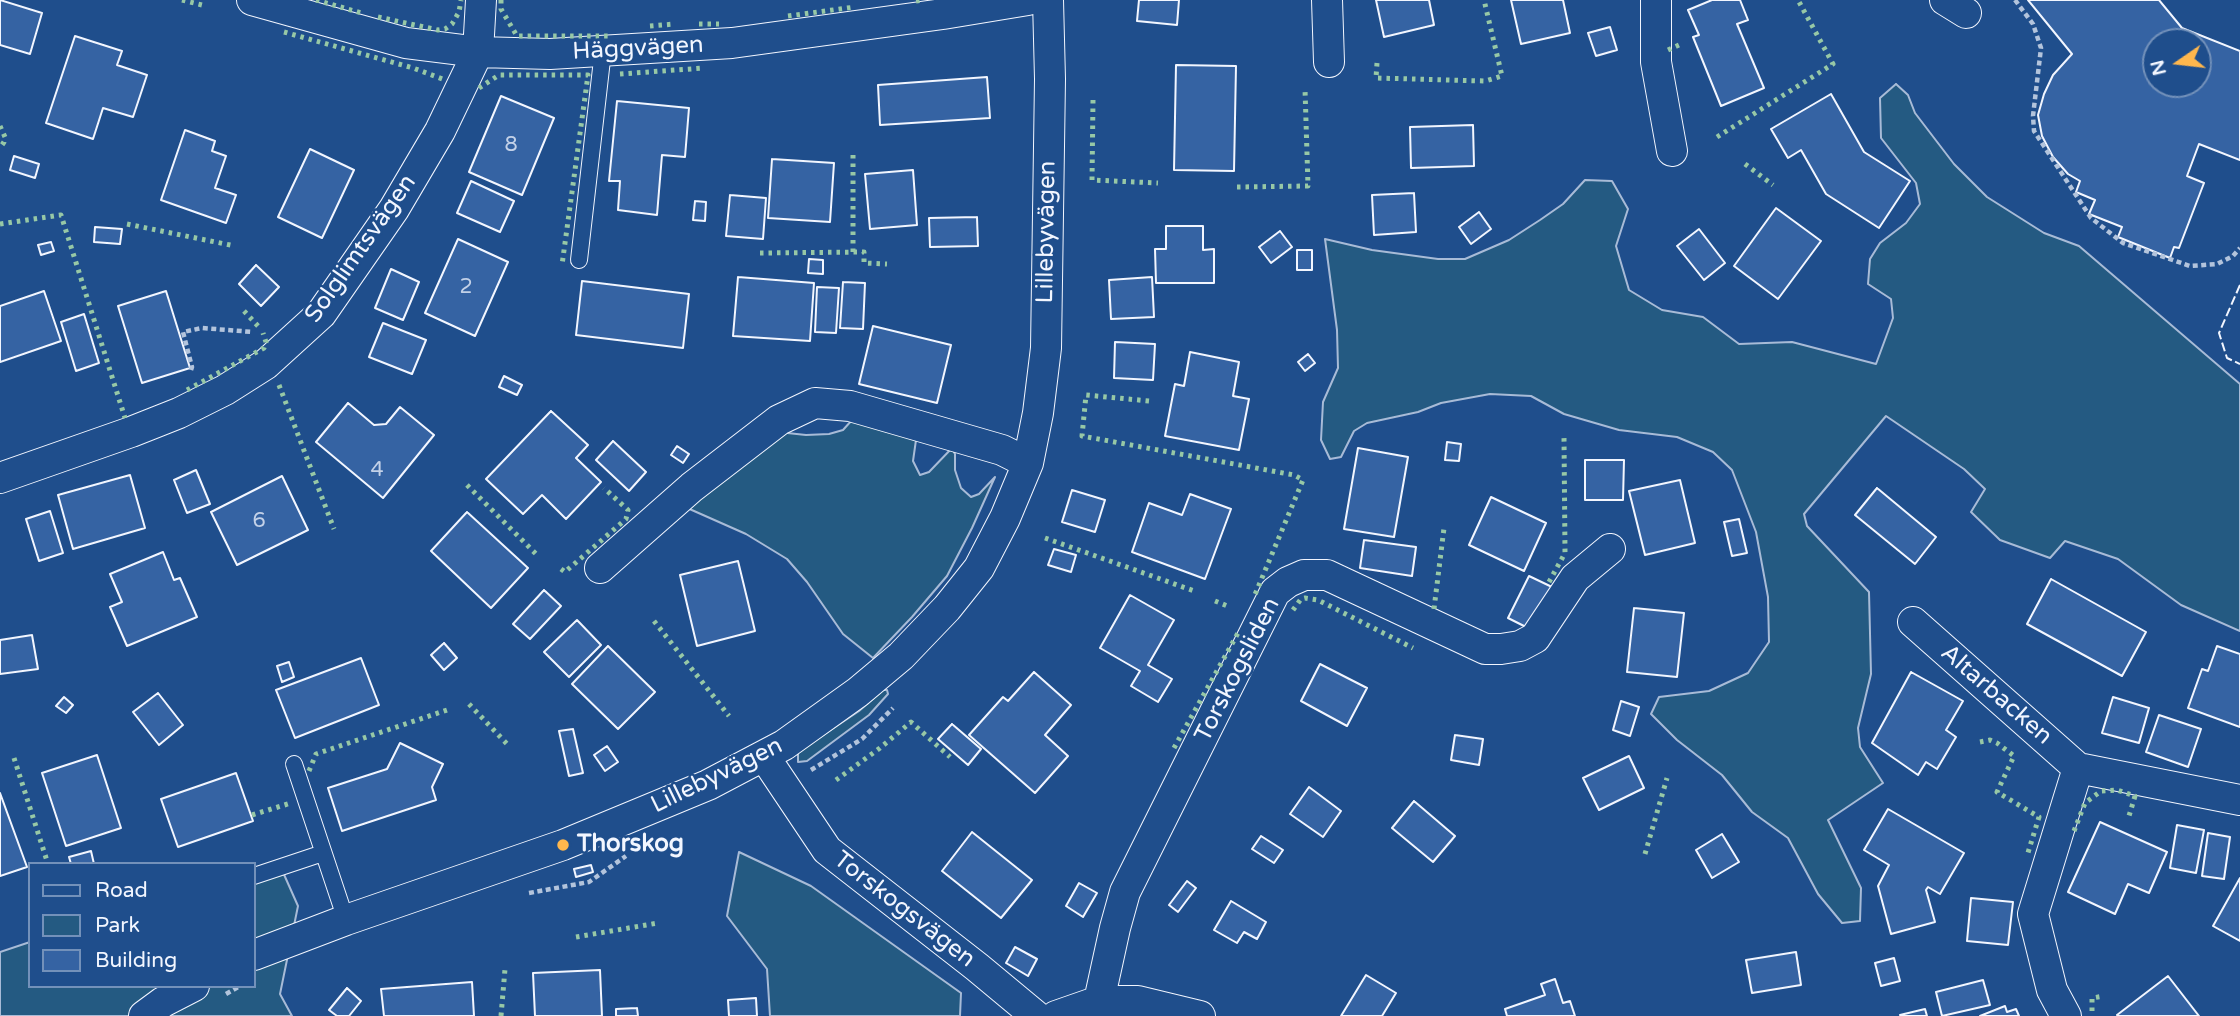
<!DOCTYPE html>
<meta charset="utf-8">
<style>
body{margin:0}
#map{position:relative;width:2240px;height:1016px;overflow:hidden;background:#1f4e8c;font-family:"Varela Round",sans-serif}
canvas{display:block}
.legend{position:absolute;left:28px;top:862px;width:228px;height:126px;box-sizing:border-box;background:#1f4e8c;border:2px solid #7391ba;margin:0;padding:9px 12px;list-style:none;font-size:21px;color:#f2f6ff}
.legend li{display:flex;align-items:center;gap:14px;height:35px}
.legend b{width:35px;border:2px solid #7391ba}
.north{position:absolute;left:2142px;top:28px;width:70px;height:70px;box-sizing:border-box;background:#1f4e8c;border:2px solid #7391ba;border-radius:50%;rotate:256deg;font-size:19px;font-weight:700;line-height:28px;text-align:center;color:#f2f6ff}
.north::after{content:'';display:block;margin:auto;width:24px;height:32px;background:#ffb74d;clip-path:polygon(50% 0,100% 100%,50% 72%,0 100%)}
</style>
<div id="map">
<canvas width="2240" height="1016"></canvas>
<ul class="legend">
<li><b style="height:9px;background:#1f4e8c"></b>Road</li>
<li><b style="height:19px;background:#245a82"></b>Park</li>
<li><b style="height:19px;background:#3563a3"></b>Building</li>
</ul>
<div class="north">N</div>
</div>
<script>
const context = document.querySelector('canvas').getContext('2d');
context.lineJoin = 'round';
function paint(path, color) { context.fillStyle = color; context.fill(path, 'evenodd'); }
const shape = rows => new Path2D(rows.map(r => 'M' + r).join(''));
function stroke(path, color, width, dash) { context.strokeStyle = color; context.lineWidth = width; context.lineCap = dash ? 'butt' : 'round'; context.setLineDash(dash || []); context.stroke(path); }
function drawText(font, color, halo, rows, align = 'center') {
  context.font = font + ' "Varela Round",sans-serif'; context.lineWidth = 5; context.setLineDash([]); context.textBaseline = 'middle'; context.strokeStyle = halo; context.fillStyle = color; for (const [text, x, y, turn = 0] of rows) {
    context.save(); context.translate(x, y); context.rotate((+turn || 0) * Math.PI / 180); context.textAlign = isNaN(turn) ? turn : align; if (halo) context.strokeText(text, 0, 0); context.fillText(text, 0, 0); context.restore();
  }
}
const green = shape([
 [1896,84,1908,95,1915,113,1954,164,1987,197,2044,233,2079,246,2240,384,2240,631,2181,605,2118,559,2065,541,2050,558,2000,540,1971,512,1985,489,1964,469,1886,416,1804,514,1807,526,1869,592,1871,674,1858,728,1860,747,1883,783,1828,820,1861,888,1860,921,1842,923,1818,894,1788,838,1752,812,1722,775,1677,740,1651,714,1659,697,1709,691,1748,673,1769,642,1768,597,1756,532,1732,470,1713,452,1677,437,1619,430,1564,414,1531,396,1490,394,1441,403,1418,412,1367,423,1354,431,1341,457,1330,459,1321,440,1323,402,1338,368,1337,330,1325,239,1372,250,1438,259,1465,259,1509,240,1540,220,1563,204,1585,180,1612,181,1628,209,1616,246,1629,290,1662,310,1703,317,1739,344,1792,342,1876,364,1893,318,1891,299,1868,284,1870,259,1880,243,1906,223,1920,204,1916,183,1881,138,1880,98,1896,84],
 [852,420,916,440,913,461,920,475,929,472,952,448,955,454,955,470,961,488,971,497,979,494,995,477,972,528,947,576,912,617,873,658,843,634,807,582,787,559,746,534,685,507,778,432,806,435,829,434,843,430,852,420],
 [883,690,887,690,888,694,869,715,807,761,798,762,798,752,859,711,883,690],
 [739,852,811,886,961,993,960,1016,770,1016,767,969,727,916,739,852],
 [278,861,298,906,280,994,292,1016,0,1016,0,952,30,942,30,986,254,986,254,869,278,861]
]);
const building = shape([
 [0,0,42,13,30,54,0,45,0,0],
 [1139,0,1179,0,1177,25,1137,21,1139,0],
 [1376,0,1429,0,1434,25,1384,37,1376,0],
 [1511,0,1563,0,1570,33,1521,44,1511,0],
 [1712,0,1740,0,1748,20,1737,24,1764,88,1721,106,1693,37,1699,35,1688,10,1712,0],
 [2028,0,2159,0,2182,28,2240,51,2240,160,2199,144,2187,176,2204,183,2179,248,2174,247,2170,258,2118,237,2122,227,2089,214,2095,200,2076,192,2080,181,2068,174,2053,157,2042,136,2038,115,2044,94,2053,75,2072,54,2028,0],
 [2156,42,2198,42,2198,84,2156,84,2156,42],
 [1610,27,1617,50,1596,56,1588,33,1610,27],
 [75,36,122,51,117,65,147,75,133,117,103,108,93,139,46,123,75,36],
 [1176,65,1236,66,1234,171,1174,170,1176,65],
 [987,77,990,118,880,125,878,85,987,77],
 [1831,94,1864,152,1910,181,1879,228,1826,194,1801,150,1788,158,1771,129,1831,94],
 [501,96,554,118,522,195,469,172,501,96],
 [617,101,689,108,685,157,662,155,657,215,618,210,620,181,609,181,617,101],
 [1473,125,1474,166,1411,168,1410,127,1473,125],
 [185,130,215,141,212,151,226,156,215,188,236,195,226,223,161,200,185,130],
 [310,149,354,170,322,238,278,217,310,149],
 [14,156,39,164,35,178,10,170,14,156],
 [772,159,834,163,830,222,768,218,772,159],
 [913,170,917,225,870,229,865,174,913,170],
 [471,181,514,201,500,232,457,213,471,181],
 [1414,193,1416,232,1374,235,1372,195,1414,193],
 [730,195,766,198,763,239,726,236,730,195],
 [695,201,706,202,705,221,693,220,695,201],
 [1776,208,1821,241,1778,299,1734,266,1776,208],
 [1479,212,1491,229,1471,244,1459,227,1479,212],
 [977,217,978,246,930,247,929,218,977,217],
 [1166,226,1203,226,1203,250,1214,249,1214,283,1156,283,1155,249,1166,249,1166,226],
 [95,227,122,229,120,244,94,242,95,227],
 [1699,229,1725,263,1704,280,1677,246,1699,229],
 [1280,231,1292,247,1271,263,1259,247,1280,231],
 [458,239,508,262,475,336,425,313,458,239],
 [51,242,54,251,41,255,38,245,51,242],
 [1297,250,1312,250,1312,270,1297,270,1297,250],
 [809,259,823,260,823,274,808,273,809,259],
 [256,265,279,287,261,306,239,284,256,265],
 [391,269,419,282,403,320,375,308,391,269],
 [738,277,814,283,810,341,733,336,738,277],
 [1152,277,1154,317,1111,319,1109,280,1152,277],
 [582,281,689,294,683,348,576,335,582,281],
 [843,282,865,283,863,329,840,328,843,282],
 [817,287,839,288,836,333,815,332,817,287],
 [44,291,61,341,0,362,0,306,44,291],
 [166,291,190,368,142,383,118,306,166,291],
 [84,314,99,363,76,371,61,322,84,314],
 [383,323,426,340,412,374,369,357,383,323],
 [873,326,951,345,937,403,859,384,873,326],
 [1115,342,1155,344,1153,380,1114,378,1115,342],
 [1190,352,1239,362,1233,396,1249,399,1239,450,1165,436,1175,384,1184,386,1190,352],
 [1308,354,1315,363,1305,371,1298,362,1308,354],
 [504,376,522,385,517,395,499,387,504,376],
 [348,403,374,425,386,424,400,407,434,435,383,498,316,442,348,403],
 [551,411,588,445,576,458,601,482,566,519,542,495,523,514,486,479,551,411],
 [613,441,646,472,629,491,596,460,613,441],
 [1447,442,1461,444,1459,461,1445,460,1447,442],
 [677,446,689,454,683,463,671,455,677,446],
 [1358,448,1408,457,1394,537,1344,529,1358,448],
 [1585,460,1624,460,1623,500,1585,500,1585,460],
 [196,470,210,504,187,513,174,480,196,470],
 [130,475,145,528,73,549,58,495,130,475],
 [282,476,308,530,237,565,211,512,282,476],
 [1680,480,1695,543,1645,555,1629,491,1680,480],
 [1877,488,1936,537,1915,564,1855,515,1877,488],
 [1072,490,1105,500,1095,532,1062,522,1072,490],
 [1190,494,1231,509,1205,579,1132,552,1149,503,1182,515,1190,494],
 [1491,497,1546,523,1524,571,1469,545,1491,497],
 [50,511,63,553,39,561,26,519,50,511],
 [467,512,528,568,491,608,431,551,467,512],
 [1739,519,1747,553,1732,556,1724,522,1739,519],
 [1364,540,1416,547,1412,576,1360,568,1364,540],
 [1054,549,1076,555,1071,572,1048,565,1054,549],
 [163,552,174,580,180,578,197,617,127,646,110,607,122,602,110,574,163,552],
 [738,561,755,631,697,646,680,575,738,561],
 [1529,576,1552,587,1530,629,1508,618,1529,576],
 [2051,579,2146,632,2122,676,2027,624,2051,579],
 [544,590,561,606,530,639,513,624,544,590],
 [1130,595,1174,620,1148,665,1172,679,1158,702,1131,686,1140,671,1100,648,1130,595],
 [1634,608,1684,613,1677,677,1627,672,1634,608],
 [577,620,601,645,569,677,544,652,577,620],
 [32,635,38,669,0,674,0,640,32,635],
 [444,643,457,658,444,670,431,655,444,643],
 [608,646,655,692,618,729,572,684,608,646],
 [2217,646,2240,654,2240,727,2188,708,2202,669,2208,671,2217,646],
 [361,658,379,705,295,738,276,690,361,658],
 [289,662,294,677,282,682,277,666,289,662],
 [1320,664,1367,688,1347,726,1301,701,1320,664],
 [1034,672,1071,705,1045,735,1068,756,1035,793,969,735,1003,697,1008,701,1034,672],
 [1911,672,1963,701,1946,730,1956,737,1937,769,1926,762,1918,775,1872,743,1911,672],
 [158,693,183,725,159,745,133,712,158,693],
 [64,697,73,705,66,713,56,706,64,697],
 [2113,697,2149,708,2139,743,2102,733,2113,697],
 [1621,701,1639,707,1630,736,1613,730,1621,701],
 [2159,715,2201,729,2188,767,2146,752,2159,715],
 [952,724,981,749,968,765,938,739,952,724],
 [573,729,583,773,569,776,559,731,573,729],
 [1455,735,1483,739,1479,765,1451,760,1455,735],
 [400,743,443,764,432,787,436,800,342,831,328,788,387,769,400,743],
 [607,746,618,762,605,771,594,755,607,746],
 [97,755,121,828,66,846,42,773,97,755],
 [1629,756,1644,788,1599,810,1583,778,1629,756],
 [236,773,253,821,178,847,161,799,236,773],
 [1309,787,1341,811,1323,837,1290,814,1309,787],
 [0,793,27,867,0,876,0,793],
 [1414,801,1455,836,1433,862,1392,828,1414,801],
 [1888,809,1964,853,1940,894,1928,887,1926,890,1935,922,1891,934,1878,886,1889,865,1864,850,1888,809],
 [2100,822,2167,852,2149,893,2128,884,2115,914,2068,892,2100,822],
 [2177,825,2204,830,2196,873,2170,868,2177,825],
 [972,832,1032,880,1001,918,942,871,972,832],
 [2208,833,2230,837,2224,879,2202,876,2208,833],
 [1722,834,1739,862,1712,878,1696,850,1722,834],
 [1261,836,1283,850,1274,863,1252,849,1261,836],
 [91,851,94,864,71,864,69,857,91,851],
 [591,865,593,872,576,877,574,869,591,865],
 [2240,878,2240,941,2213,926,2240,878],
 [1187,881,1196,888,1178,912,1169,905,1187,881],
 [1079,883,1097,893,1083,917,1066,906,1079,883],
 [1971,898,2013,902,2008,945,1967,941,1971,898],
 [1231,901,1266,922,1257,939,1244,932,1237,943,1214,930,1231,901],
 [1015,947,1037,959,1028,976,1006,963,1015,947],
 [1796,952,1801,985,1752,993,1746,960,1796,952],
 [1894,958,1900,981,1881,986,1875,963,1894,958],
 [600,970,602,1016,535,1016,533,973,600,970],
 [1366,975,1396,993,1382,1016,1341,1016,1366,975],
 [2168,976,2199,1016,2118,1016,2117,1015,2168,976],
 [1555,979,1563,1003,1570,1001,1575,1016,1507,1016,1505,1009,1545,995,1541,984,1555,979],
 [1983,980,1990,1005,1942,1016,1936,992,1983,980],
 [472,982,474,1016,384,1016,381,989,472,982],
 [347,988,361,1001,349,1016,337,1016,329,1010,347,988],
 [756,998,757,1016,729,1016,728,1000,756,998],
 [2005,1006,2007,1012,2016,1009,2019,1016,1980,1016,2005,1006],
 [637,1008,638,1016,616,1016,616,1009,637,1008],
 [1925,1009,1927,1016,1901,1016,1900,1015,1925,1009]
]);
const path = shape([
 [2015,0,2033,24,2041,48,2033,116,2034,131,2091,218,2123,243,2190,266,2217,264,2233,256,2240,248],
 [191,370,192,367,183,332,202,328,253,332],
 [811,770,862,739,893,708],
 [529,893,589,882,626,856],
 [226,994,240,986]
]);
const service = shape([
 [579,260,603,51],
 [294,764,346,920],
 [254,876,323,853]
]);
const minor = shape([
 [252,0,406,43,478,52,550,54,732,43,943,14,1028,0],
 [1327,0,1329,62],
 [1656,0,1656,62,1672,151],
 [1945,0,1966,13],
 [0,478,131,432,179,413,225,390,266,364,321,314,394,209,440,131,478,52,481,0],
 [600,568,692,487,779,420,815,403,850,406,1002,450,1028,463],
 [1913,622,2078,768,2240,800],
 [764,756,827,850,977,967,1036,1016],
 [254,955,346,920,563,845,708,785,784,745,858,692,901,656,947,608,979,568,1005,518,1028,463,1038,413,1046,348,1050,79,1048,0],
 [1099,1001,1115,928,1125,892,1275,592,1288,582,1304,575,1327,575,1485,649,1501,649,1520,646,1535,638,1575,578,1610,549],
 [144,1016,163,1002,194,986],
 [1056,1016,1099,1001,1138,1001,1200,1016],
 [2066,1016,2052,990,2033,914,2078,768]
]);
const hedge = shape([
 [182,0,206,6],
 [316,0,365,14],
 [501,0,501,9,517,36,608,36],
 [916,1,922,0],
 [788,16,855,7],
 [378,17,438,30,445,29,452,24,459,12,461,0],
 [699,24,719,24],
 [650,26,675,24],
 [284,32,413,68,445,80],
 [1668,50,1679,45],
 [1377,63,1376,78,1485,81,1502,76,1484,0],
 [620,74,704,68],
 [479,88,499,75,588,75,562,265],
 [1093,100,1092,180,1158,183],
 [0,126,5,137,4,142,0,148],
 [1717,137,1833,64,1798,0],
 [1745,164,1773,185],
 [1237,187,1308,186,1305,89],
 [0,224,61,215,125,418],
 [127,224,235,246],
 [853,252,853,152],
 [760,253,864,252,864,263,887,264],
 [244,311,258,326],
 [279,385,334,529],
 [187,390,264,348,266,342,263,333],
 [1149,401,1086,395,1082,436,1294,475,1303,480,1254,597],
 [467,485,538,556],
 [1045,538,1197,592],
 [561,569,565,572,626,519,628,510,604,488],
 [1549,582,1565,553,1564,438],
 [1215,601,1230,607],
 [1434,609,1444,528],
 [1293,610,1301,599,1305,598,1318,600,1413,648],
 [654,621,729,716],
 [469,704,509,746],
 [1980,742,1990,740,1997,743,2014,756,1997,792,2039,817,2027,856],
 [1174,748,1238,633],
 [14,758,48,864],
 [309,771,316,754,447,710],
 [836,780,880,748,911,722,950,757],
 [252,815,291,803],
 [2074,831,2085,803,2101,791,2117,790,2135,796,2129,816],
 [1645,854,1667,778],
 [576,937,658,923],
 [2092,1011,2092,998,2104,996],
 [501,1016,505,969]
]);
const fence = shape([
 [2240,285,2219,333,2227,358,2240,364]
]);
const markers = [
 [563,845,7,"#ffb74d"]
];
const numberNames = [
 ["8",511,145],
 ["2",466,287],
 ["4",377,470],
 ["6",259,521]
];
const streetNames = [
 ["Häggvägen",638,49,-3],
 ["Lillebyvägen",1047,232,-89],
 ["Solglimtsvägen",361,249,-55],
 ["Torskogsliden",1238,670,-63],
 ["Altarbacken",1996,695,41],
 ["Lillebyvägen",717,776,-26],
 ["Torskogsvägen",904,910,38]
];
const poiNames = [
 ["Thorskog",577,845]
];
paint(green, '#245a82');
stroke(green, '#a8bbd7', 2);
paint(building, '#3563a3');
stroke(building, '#f2f6ff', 2);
stroke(service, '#f2f6ff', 18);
stroke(minor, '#f2f6ff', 32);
stroke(path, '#b3c4dc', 4.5, [5, 3.5]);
stroke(service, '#1f4e8c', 16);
stroke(minor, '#1f4e8c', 30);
stroke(hedge, '#97c8a6', 5, [3.5, 5]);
stroke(fence, '#f2f6ff', 2, [9, 3.5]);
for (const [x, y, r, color] of markers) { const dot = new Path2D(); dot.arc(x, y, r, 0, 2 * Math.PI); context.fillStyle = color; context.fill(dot); stroke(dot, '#1f4e8c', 2.5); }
drawText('21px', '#c3d1e8', null, numberNames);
drawText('24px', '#f2f6ff', '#1f4e8c', streetNames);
drawText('bold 24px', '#f2f6ff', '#1f4e8c', poiNames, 'left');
</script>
